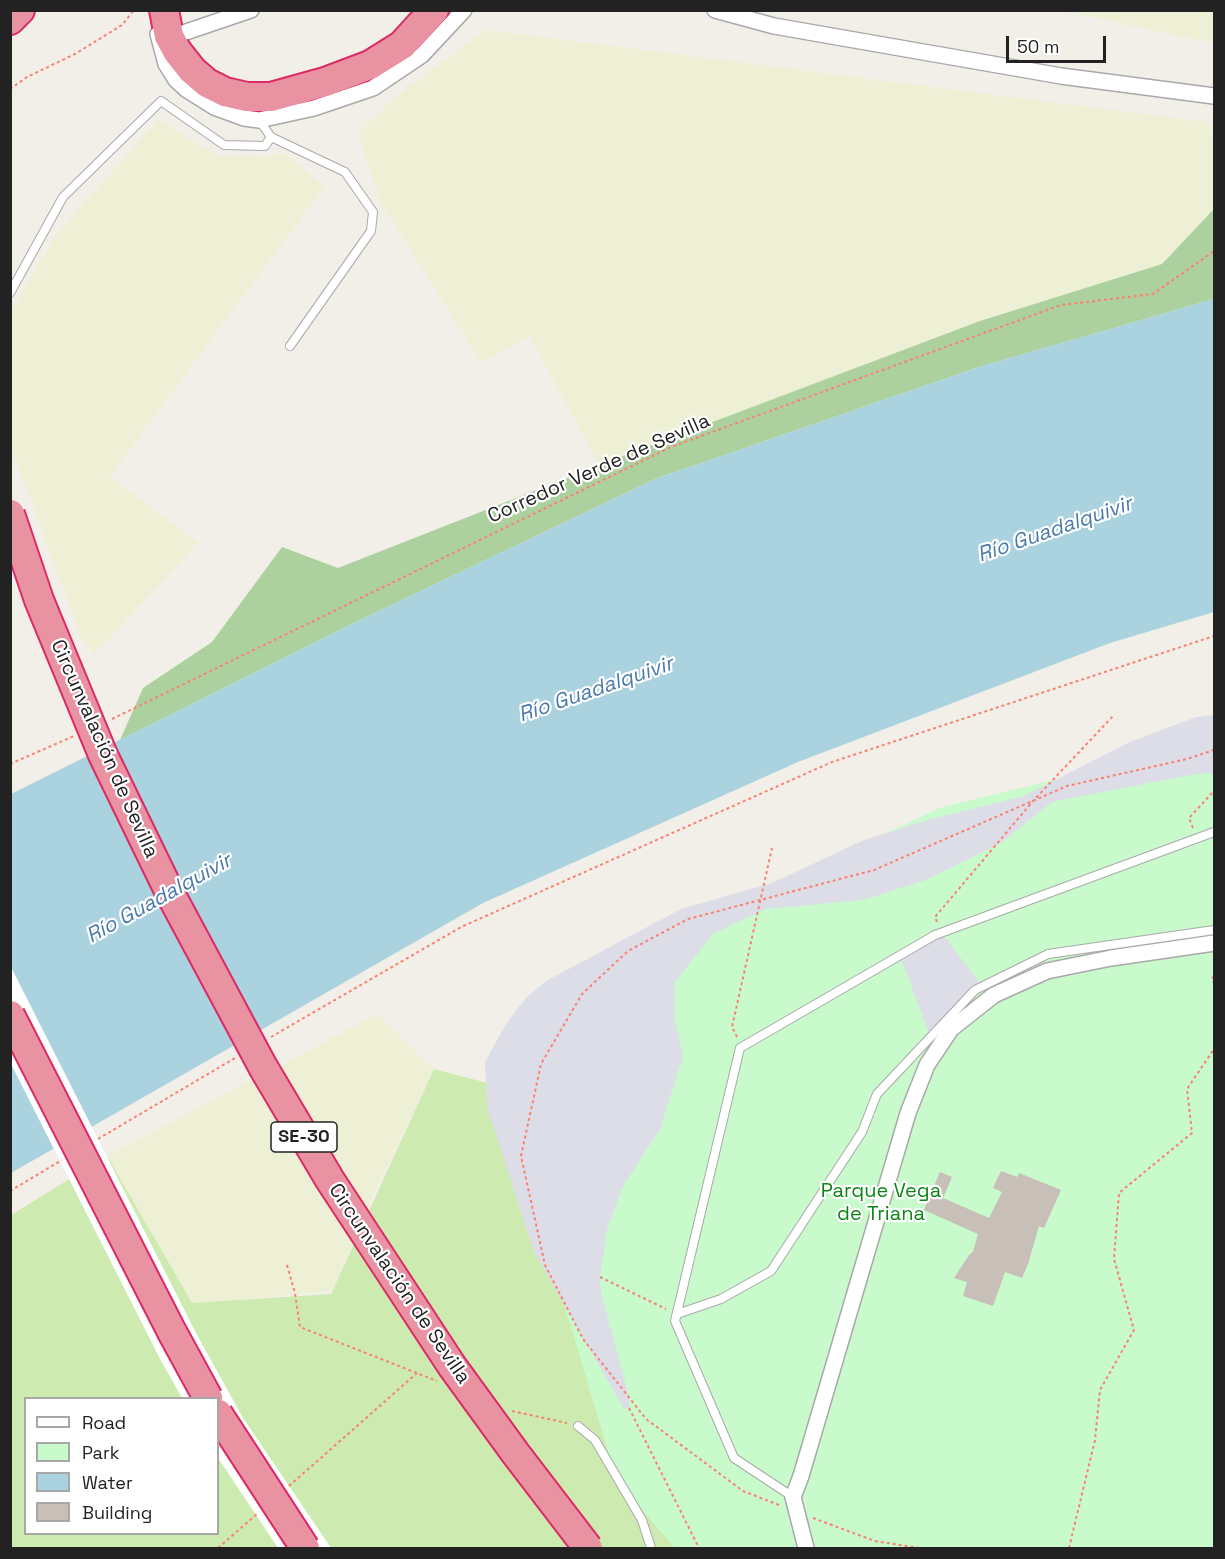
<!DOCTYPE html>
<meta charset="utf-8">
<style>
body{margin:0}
#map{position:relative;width:1225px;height:1559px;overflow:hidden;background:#f2efe9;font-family:"Space Grotesk",sans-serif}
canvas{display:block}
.frame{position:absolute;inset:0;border:12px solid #222;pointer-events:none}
.legend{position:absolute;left:24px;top:1397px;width:195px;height:138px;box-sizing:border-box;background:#fff;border:2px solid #a7a7a7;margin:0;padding:8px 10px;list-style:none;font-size:18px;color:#222}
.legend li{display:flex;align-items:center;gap:12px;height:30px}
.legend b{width:30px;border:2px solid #a7a7a7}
.scale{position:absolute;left:1006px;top:36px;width:100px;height:27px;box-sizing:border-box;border:3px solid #222;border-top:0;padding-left:8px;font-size:18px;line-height:21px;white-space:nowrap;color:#222;-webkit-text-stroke:4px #fff;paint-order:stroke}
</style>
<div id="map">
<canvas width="1225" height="1559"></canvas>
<div class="frame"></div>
<ul class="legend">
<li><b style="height:8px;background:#fff"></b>Road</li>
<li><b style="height:16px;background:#c8facc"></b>Park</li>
<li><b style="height:16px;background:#aad3df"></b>Water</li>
<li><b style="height:16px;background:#c7bfb8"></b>Building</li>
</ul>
<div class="scale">50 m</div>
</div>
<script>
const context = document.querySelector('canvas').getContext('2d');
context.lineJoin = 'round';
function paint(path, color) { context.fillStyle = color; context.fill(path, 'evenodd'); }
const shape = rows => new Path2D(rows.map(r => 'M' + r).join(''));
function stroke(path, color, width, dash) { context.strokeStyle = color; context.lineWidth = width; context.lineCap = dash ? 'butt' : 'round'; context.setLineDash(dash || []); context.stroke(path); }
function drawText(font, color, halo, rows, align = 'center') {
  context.font = font + ' "Space Grotesk",sans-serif'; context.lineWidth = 4.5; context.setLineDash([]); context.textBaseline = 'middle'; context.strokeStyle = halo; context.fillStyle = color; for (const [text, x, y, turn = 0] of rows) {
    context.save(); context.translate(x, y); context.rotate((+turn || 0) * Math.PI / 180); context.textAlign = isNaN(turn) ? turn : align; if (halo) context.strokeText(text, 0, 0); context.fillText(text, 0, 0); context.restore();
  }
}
const farmland = shape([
 [1069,10,1214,11,1214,43,1068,12],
 [486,30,1208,122,1214,142,1214,209,1162,264,980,321,599,465,530,336,482,363,379,200,358,132,404,90],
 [159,119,215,155,267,157,285,153,324,187,110,476,198,543,95,654,82,639,11,447,11,311,56,235],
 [378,1014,434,1069,377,1187,332,1291,192,1304,107,1156]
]);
const grass = shape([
 [434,1069,499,1086,677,1548,11,1548,11,1215,107,1156,192,1303,331,1294],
 [26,1398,218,1398,218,1534,26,1534]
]);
const forest = shape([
 [1214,209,1214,299,979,367,655,479,354,623,120,740,143,688,212,642,282,547,338,568,641,449,980,321,1162,264]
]);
const park = shape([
 [1214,741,1214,1548,675,1548,617,1481,499,1086,568,983,942,807]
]);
const plaza = shape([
 [1214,715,1214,773,1190,775,1052,802,1001,843,926,880,863,900,765,909,713,934,675,982,675,1021,683,1056,660,1129,623,1186,607,1229,600,1277,601,1292,629,1397,629,1408,624,1409,534,1252,487,1107,485,1062,506,1024,525,999,546,981,681,909,772,883,864,840,935,818,1024,796,1130,742,1196,717],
 [942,933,982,986,931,1039,900,956]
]);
const water = shape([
 [1214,299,1214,612,1110,643,798,762,483,903,11,1173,11,794,354,623,655,479,979,367]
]);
const pier = shape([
 [10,965,197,1335,243,1418,331,1548,278,1548,218,1458,218,1398,182,1398,159,1357,11,1064]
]);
const building = shape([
 [1001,1171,1017,1177,1019,1173,1061,1190,1044,1228,1039,1226,1028,1264,1022,1278,1005,1272,993,1306,963,1296,967,1282,954,1278,969,1255,973,1252,978,1234,924,1210,940,1172,952,1177,943,1198,989,1218,1002,1192,993,1188]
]);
const path = shape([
 [10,89,27,77,75,54,122,25,134,10],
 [112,719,671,447,1061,305,1153,294,1214,251],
 [10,764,74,736],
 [1193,828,1189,818,1214,791],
 [937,922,935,917,1033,801,1114,715],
 [1214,976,1212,979,1214,983],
 [271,1037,461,927,832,762,1214,636],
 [737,1037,732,1027,772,848],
 [98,1139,235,1058],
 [10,1191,62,1160],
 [287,1265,295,1293,300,1327,437,1381],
 [600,1277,666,1309],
 [629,1408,699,1548],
 [512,1411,567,1423],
 [289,1486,417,1373],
 [779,1505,743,1491,646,1419,583,1339,545,1265,521,1156,541,1064,582,994,628,951,688,919,874,870,1067,786,1187,759,1214,750],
 [813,1518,875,1541,919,1548],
 [218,1548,257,1514],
 [1069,1548,1095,1440,1100,1390,1134,1330,1114,1259,1119,1193,1192,1133,1187,1089,1214,1049]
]);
const service = shape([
 [259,120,271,137,345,172,373,212,371,231,290,346],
 [10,293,63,197,161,101,224,145,265,146,271,137],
 [677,1314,721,1299,771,1271,862,1132,877,1094,975,990,1048,954,1214,930],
 [578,1426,595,1440,642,1520,651,1548],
 [793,1497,734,1458,675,1321,740,1048,935,935,1214,832]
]);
const minor = shape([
 [715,10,774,26,1061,76,1214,96],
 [183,33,251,10],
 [158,34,166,64,176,80,187,90,214,107,244,118,259,120,314,108,373,88,422,55,464,10],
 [806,1548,793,1497,801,1476,908,1113,927,1065,951,1029,994,995,1047,971,1111,958,1214,943]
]);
const motorway = shape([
 [164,10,169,36,177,51,192,70,207,83,225,92,247,97,271,97,325,82,370,65,402,45,434,10],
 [10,20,20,10]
]);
const motorwayBridge = shape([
 [10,514,39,600,103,755,171,895,263,1067,330,1180,452,1366,516,1454,588,1548],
 [10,1015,172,1332,208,1398],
 [218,1414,305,1548]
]);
const shields = [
 [304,1137,66]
];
const shieldNames = [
 ["SE-30",304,1137]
];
const streetNames = [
 ["Corredor Verde de Sevilla",599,469,-24],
 ["Circunvalación de Sevilla",104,749,66],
 ["Circunvalación de Sevilla",399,1284,56]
];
const parkNames = [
 ["Parque Vega",881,1192],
 ["de Triana",881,1215]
];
const waterNames = [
 ["Río Guadalquivir",1055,530,-19],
 ["Río Guadalquivir",596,690,-19],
 ["Río Guadalquivir",159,899,-29]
];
paint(farmland, '#eef0d5');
paint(grass, '#cdebb0');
paint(forest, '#add19e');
paint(park, '#c8facc');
paint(plaza, '#dddde8');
paint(water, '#aad3df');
paint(pier, '#fff');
paint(building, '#c7bfb8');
stroke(service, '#a9a9a9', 10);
stroke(minor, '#a9a9a9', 18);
stroke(motorway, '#dc2a67', 32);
stroke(path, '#fa8072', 2, [3, 3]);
stroke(service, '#fff', 8);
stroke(minor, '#fff', 15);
stroke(motorway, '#e892a2', 28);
stroke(motorwayBridge, '#dc2a67', 32, []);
stroke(motorwayBridge, '#e892a2', 28);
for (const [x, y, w] of shields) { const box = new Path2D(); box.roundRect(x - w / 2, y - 15, w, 30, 4.5); context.fillStyle = '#fff'; context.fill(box); stroke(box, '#222', 1.5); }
drawText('bold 18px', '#222', null, shieldNames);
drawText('20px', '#222', '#fff', streetNames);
drawText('20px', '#0c8416', '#fff', parkNames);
drawText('italic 21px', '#4a7aab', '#fff', waterNames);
</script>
